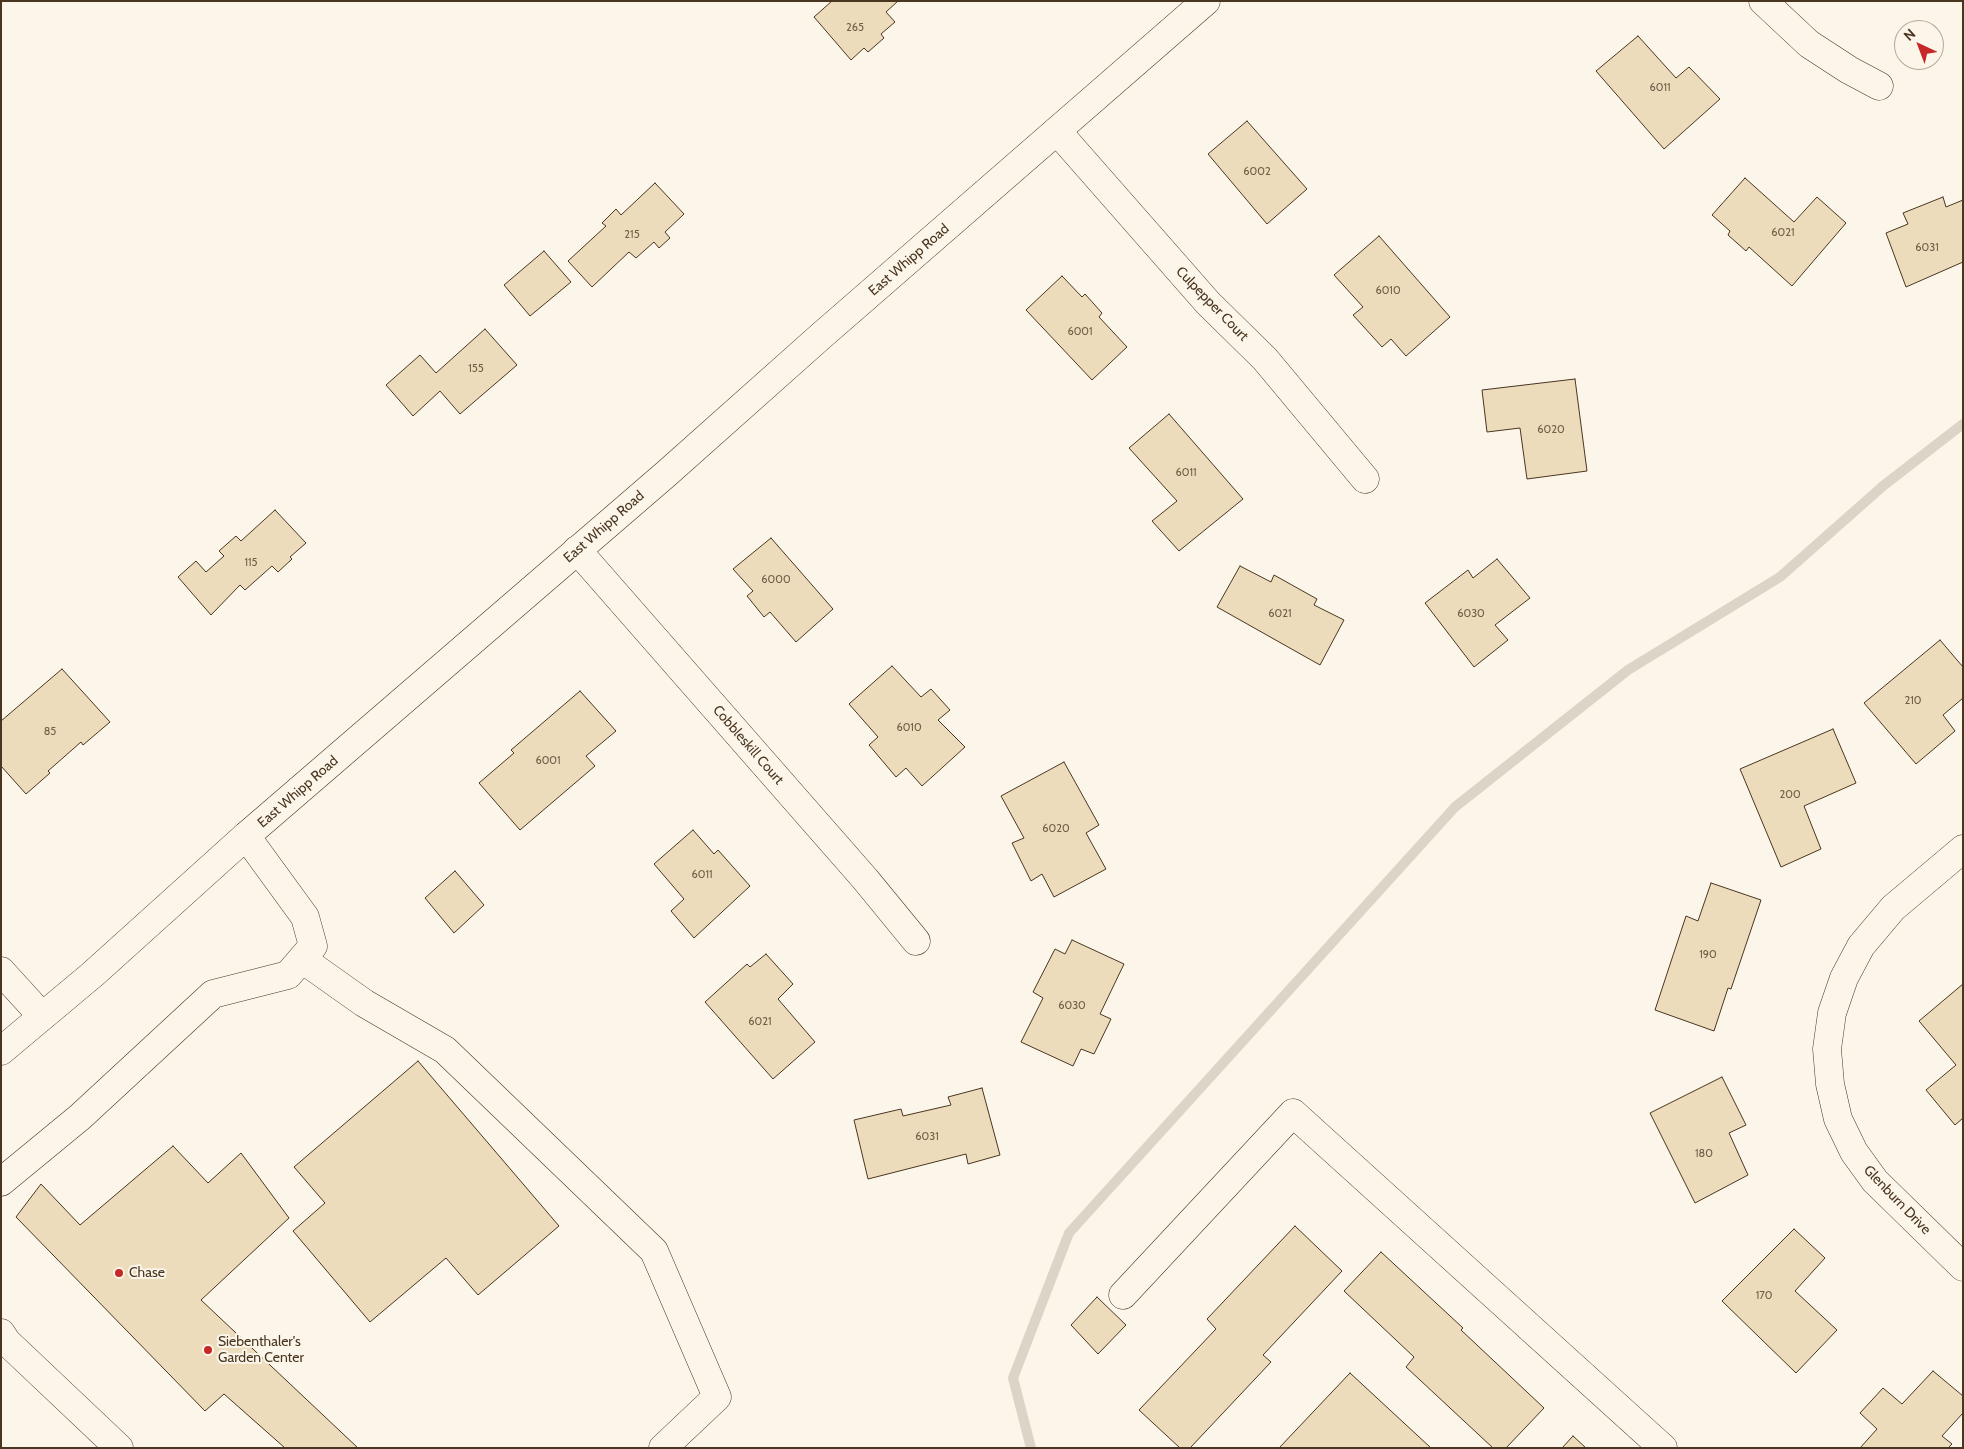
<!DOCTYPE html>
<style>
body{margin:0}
#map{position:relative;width:1964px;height:1449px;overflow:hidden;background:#fbf6e9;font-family:Cabin,sans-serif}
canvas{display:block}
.frame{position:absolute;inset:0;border:2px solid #4a3520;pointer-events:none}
.north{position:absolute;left:1894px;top:20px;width:50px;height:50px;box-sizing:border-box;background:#fbf6e9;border:1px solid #b4a999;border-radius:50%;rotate:317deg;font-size:14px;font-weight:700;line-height:20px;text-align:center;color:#4a3520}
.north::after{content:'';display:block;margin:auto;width:18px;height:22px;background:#c62828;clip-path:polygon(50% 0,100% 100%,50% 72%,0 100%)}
</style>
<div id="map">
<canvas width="1964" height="1449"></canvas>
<div class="frame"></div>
<div class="north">N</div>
</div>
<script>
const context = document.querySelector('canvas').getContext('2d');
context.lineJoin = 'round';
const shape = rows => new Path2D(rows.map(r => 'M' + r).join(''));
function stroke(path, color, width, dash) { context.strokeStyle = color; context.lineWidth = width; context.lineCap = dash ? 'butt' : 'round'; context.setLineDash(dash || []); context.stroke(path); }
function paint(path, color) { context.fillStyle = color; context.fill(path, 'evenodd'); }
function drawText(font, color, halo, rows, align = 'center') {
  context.font = font + ' Cabin,sans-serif'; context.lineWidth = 4; context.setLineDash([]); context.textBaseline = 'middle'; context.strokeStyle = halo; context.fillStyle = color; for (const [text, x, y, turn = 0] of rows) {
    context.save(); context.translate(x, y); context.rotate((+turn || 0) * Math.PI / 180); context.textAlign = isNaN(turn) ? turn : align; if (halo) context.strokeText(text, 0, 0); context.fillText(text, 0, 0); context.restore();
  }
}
const stream = shape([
 [1031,1448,1013,1378,1069,1233,1455,807,1628,670,1780,577,1883,486,1963,424]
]);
const building = shape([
 [832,1,898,1,886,12,895,22,881,34,884,38,868,52,864,48,851,60,814,17,832,1],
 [1638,36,1676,78,1689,67,1720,99,1664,149,1596,71,1638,36],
 [1247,121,1307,189,1267,224,1208,154,1247,121],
 [1745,178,1794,222,1817,197,1846,223,1792,286,1749,247,1746,251,1728,235,1730,231,1712,215,1745,178],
 [655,183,684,214,665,232,670,238,659,248,654,242,636,258,629,252,592,287,568,261,606,226,602,223,616,209,621,215,655,183],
 [1943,197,1946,207,1963,200,1963,262,1906,287,1886,233,1908,224,1903,213,1943,197],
 [1379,236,1450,317,1406,356,1391,339,1382,347,1353,315,1363,307,1334,275,1379,236],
 [544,251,571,282,530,316,504,285,544,251],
 [1062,276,1082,297,1085,294,1102,313,1099,317,1127,347,1092,380,1026,310,1062,276],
 [485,329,517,365,460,414,440,391,413,416,386,385,420,355,436,373,485,329],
 [1575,379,1587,471,1527,479,1520,428,1487,432,1482,390,1575,379],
 [1169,414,1243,499,1179,551,1152,521,1177,501,1129,448,1169,414],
 [275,510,306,543,290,557,292,559,278,572,272,566,245,590,240,585,211,615,178,577,196,561,206,572,224,556,219,551,236,536,241,541,275,510],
 [771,538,833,609,796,642,770,612,764,617,747,596,753,591,733,569,771,538],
 [1497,559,1530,598,1495,625,1508,640,1474,667,1425,603,1468,570,1473,578,1497,559],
 [1240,566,1271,582,1274,575,1317,599,1314,605,1344,620,1320,665,1217,607,1240,566],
 [1940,640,1963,667,1963,698,1943,715,1955,731,1916,764,1864,703,1940,640],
 [892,666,921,697,931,689,950,710,938,720,965,747,922,786,906,768,896,777,869,745,878,737,849,704,892,666],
 [62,669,110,722,83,745,81,742,48,771,50,773,26,794,1,766,1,721,62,669],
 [580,691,616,731,586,756,595,766,520,830,479,783,514,753,511,750,580,691],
 [1833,729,1856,783,1804,806,1821,849,1781,867,1740,769,1833,729],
 [1064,762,1099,825,1086,833,1106,869,1054,897,1042,874,1031,881,1012,843,1024,838,1001,796,1064,762],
 [693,830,714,854,718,850,750,886,694,938,671,911,684,899,654,864,693,830],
 [455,871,484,905,454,933,425,898,455,871],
 [1711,883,1761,900,1731,989,1728,988,1714,1031,1655,1010,1686,916,1698,921,1711,883],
 [1072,940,1124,964,1100,1014,1111,1019,1094,1054,1081,1049,1073,1066,1021,1042,1043,998,1033,992,1055,949,1065,954,1072,940],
 [766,954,793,984,778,999,815,1042,773,1079,705,1002,747,964,750,967,766,954],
 [1963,984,1963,1118,1955,1125,1926,1090,1956,1065,1919,1021,1963,984],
 [418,1061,559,1226,478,1295,446,1258,370,1322,293,1231,325,1203,294,1167,418,1061],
 [1722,1077,1746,1125,1729,1133,1748,1175,1695,1203,1650,1113,1722,1077],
 [982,1088,1000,1155,968,1164,966,1154,868,1179,854,1120,901,1109,903,1116,951,1105,948,1097,982,1088],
 [173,1146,208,1183,241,1153,289,1218,201,1300,358,1448,285,1448,224,1394,205,1411,16,1217,41,1184,80,1225,173,1146],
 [1295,1226,1342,1271,1263,1355,1271,1362,1190,1448,1180,1448,1139,1410,1216,1329,1207,1319,1295,1226],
 [1794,1229,1825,1258,1795,1291,1837,1330,1796,1373,1722,1301,1794,1229],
 [1381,1252,1463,1328,1461,1330,1544,1408,1506,1448,1493,1448,1406,1367,1414,1357,1344,1291,1381,1252],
 [1097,1297,1126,1325,1098,1354,1071,1325,1097,1297],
 [1933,1371,1963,1396,1963,1413,1942,1436,1952,1444,1948,1448,1860,1448,1877,1429,1860,1413,1883,1388,1902,1404,1933,1371],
 [1350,1373,1431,1448,1279,1448,1350,1373],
 [1573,1436,1586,1448,1562,1448,1573,1436]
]);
const minor = shape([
 [1763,1,1809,44,1849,70,1879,86],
 [1057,131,1208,303,1265,359,1365,479],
 [577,550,866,880,916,941],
 [1963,849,1893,908,1861,946,1844,978,1832,1013,1827,1049,1830,1084,1838,1119,1854,1152,1875,1181,1963,1267],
 [302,959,364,1003,445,1050,654,1251,717,1397,663,1448],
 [1,971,42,1016],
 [1,1182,80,1117,213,994,288,975,313,946,305,917,246,836],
 [1123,1295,1293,1113,1663,1448],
 [1,1333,7,1342,119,1448]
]);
const major = shape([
 [1,1051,93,974,246,836,666,474,821,336,1206,1]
]);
const markers = [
 [119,1273,5,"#c62828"],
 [208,1350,5,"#c62828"]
];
const numberNames = [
 ["265",855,28],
 ["6011",1660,88],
 ["6002",1257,172],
 ["6021",1783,233],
 ["215",632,235],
 ["6031",1927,248],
 ["6010",1388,291],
 ["6001",1080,332],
 ["155",476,369],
 ["6020",1551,430],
 ["6011",1186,473],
 ["115",251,563],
 ["6000",776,580],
 ["6021",1280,614],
 ["6030",1471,614],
 ["210",1913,701],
 ["6010",909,728],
 ["85",50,732],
 ["6001",548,761],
 ["200",1790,795],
 ["6020",1056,829],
 ["6011",702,875],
 ["190",1708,955],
 ["6030",1072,1006],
 ["6021",760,1022],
 ["6031",927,1137],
 ["180",1704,1154],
 ["170",1764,1296]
];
const streetNames = [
 ["East Whipp Road",909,260,-41],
 ["Culpepper Court",1212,304,46],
 ["East Whipp Road",604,527,-41],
 ["Cobbleskill Court",748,745,49],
 ["East Whipp Road",298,792,-41],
 ["Glenburn Drive",1897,1200,46]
];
const poiNames = [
 ["Chase",129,1273],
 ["Siebenthaler's",218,1342],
 ["Garden Center",218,1358]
];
stroke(stream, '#dcd4c6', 10);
paint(building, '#ecdcbc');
stroke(building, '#4a3520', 1);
stroke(minor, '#4a3520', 29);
stroke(major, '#4a3520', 29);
stroke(minor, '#fbf6e9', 28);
stroke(major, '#fbf6e9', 28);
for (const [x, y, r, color] of markers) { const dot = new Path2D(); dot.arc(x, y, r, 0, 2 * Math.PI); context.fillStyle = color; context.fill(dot); stroke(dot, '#fbf6e9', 2); }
drawText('11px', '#725f47', null, numberNames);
drawText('14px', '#4a3520', '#fbf6e9', streetNames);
drawText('14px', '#4a3520', '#fbf6e9', poiNames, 'left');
</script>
